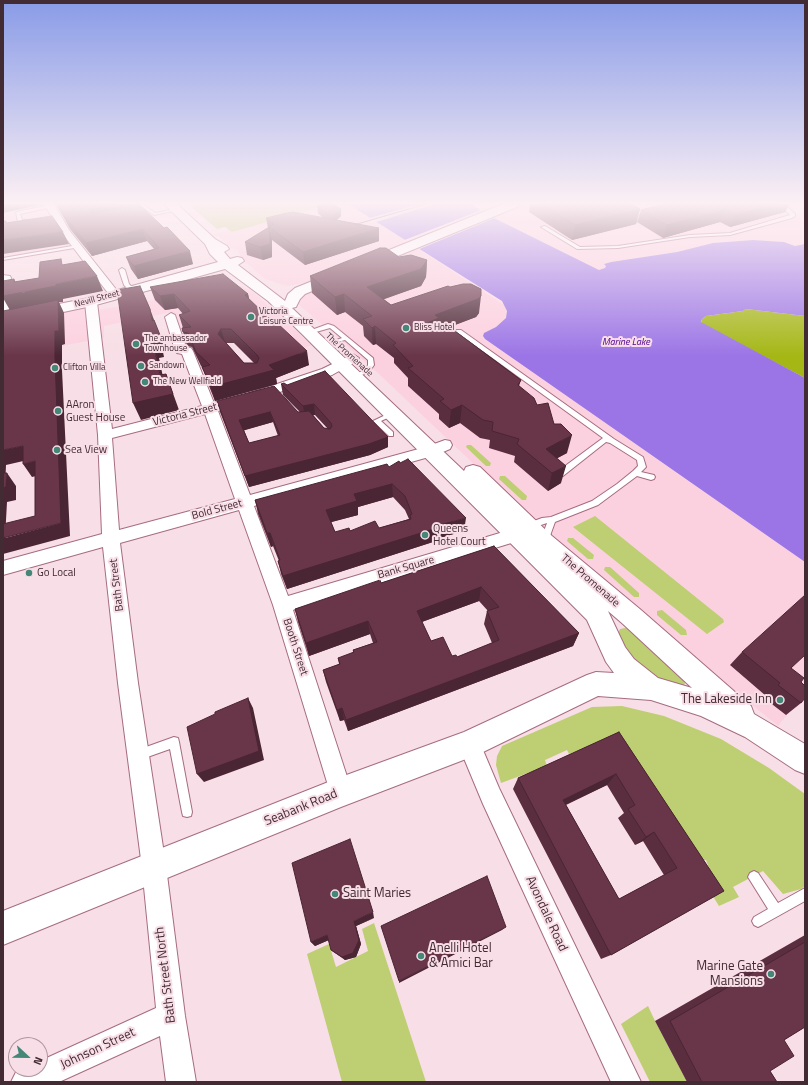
<!DOCTYPE html>
<style>
body{margin:0}
#map{position:relative;width:808px;height:1085px;overflow:hidden;background:#f8dee6;font-family:"Titillium Web",sans-serif}
canvas{display:block}
.frame{position:absolute;inset:0;border:4px solid #432b33;pointer-events:none}
.north{position:absolute;left:8px;top:1037px;width:40px;height:40px;box-sizing:border-box;background:#f8dee6;border:1px solid #b0969e;border-radius:50%;rotate:112deg;font-size:11px;font-weight:700;line-height:16px;text-align:center;color:#432b33}
.north::after{content:'';display:block;margin:auto;width:14px;height:18px;background:#448677;clip-path:polygon(50% 0,100% 100%,50% 72%,0 100%)}
</style>
<div id="map">
<canvas width="808" height="1085"></canvas>
<div class="frame"></div>
<div class="north">N</div>
</div>
<script>
const context = document.querySelector('canvas').getContext('2d');
context.lineJoin = 'round';
function paint(path, color) { context.fillStyle = color; context.fill(path, 'evenodd'); }
const shape = rows => new Path2D(rows.map(r => 'M' + r).join(''));
function stroke(path, color, width, dash) { context.strokeStyle = color; context.lineWidth = width; context.lineCap = dash ? 'butt' : 'round'; context.setLineDash(dash || []); context.stroke(path); }
function drawText(font, color, halo, rows, align = 'center') {
  context.font = font + ' "Titillium Web",sans-serif'; context.lineWidth = 4; context.setLineDash([]); context.textBaseline = 'middle'; context.strokeStyle = halo; context.fillStyle = color; for (const [text, x, y, turn = 0] of rows) {
    context.save(); context.translate(x, y); context.rotate((+turn || 0) * Math.PI / 180); context.textAlign = isNaN(turn) ? turn : align; if (halo) context.strokeText(text, 0, 0); context.fillText(text, 0, 0); context.restore();
  }
}
const built = shape([
 [3,204,48,204,63,230,74,246,5,257,3,268],
 [331,204,348,204,411,244,304,283,287,286,265,279,241,258,237,250,231,248,218,236,211,235,229,230,232,232],
 [513,204,789,204,801,218,803,245,795,246,784,242,753,240,713,243,677,252,611,262,604,264,606,266,605,268,599,270,488,215],
 [417,248,504,305,507,311,506,318,483,338,805,562,805,693,778,726,649,621,539,526,378,373,297,303,298,295,392,260],
 [232,286,242,286,253,292,312,345,257,366,230,337,193,351,172,312,104,326,104,338,3,357,3,323,86,306,98,310]
]);
const green = shape([
 [188,204,331,204,232,232,225,227,217,229],
 [467,445,471,445,491,463,490,466,486,466,466,447],
 [500,476,505,476,527,496,526,500,522,500,499,479],
 [595,516,723,619,724,622,707,634,573,527],
 [568,538,573,538,594,555,593,559,588,559,567,541],
 [605,567,610,567,639,593,639,597,634,597,604,570],
 [662,610,686,630,687,635,681,635,657,615,657,611],
 [625,628,636,630,686,679,684,686,679,688,659,683,627,655,617,635,620,629],
 [622,706,664,716,721,739,769,768,805,794,805,886,801,889,783,894,763,871,733,887,739,897,719,906,706,885,709,868,706,860,699,860,614,738,569,754,567,750,545,760,547,766,501,783,496,765,497,756,502,746,592,707],
 [374,923,426,1082,342,1082,307,954,329,944,336,967,368,951,362,929],
 [648,1006,655,1021,687,1082,650,1082,621,1024]
]);
const forest = shape([
 [746,309,805,316,805,378,701,323,702,319,706,316,743,311]
]);
const water = shape([
 [348,204,473,204,474,206,488,215,599,270,605,268,606,266,604,264,611,262,677,252,713,243,753,240,784,242,795,246,805,244,805,316,746,309,743,311,706,316,702,319,701,322,805,378,805,562,485,339,483,336,484,333,496,327,506,318,507,311,502,301]
]);
const pier = shape([
 [420,204,435,204,373,223,366,219],
 [484,209,497,217,417,250,402,241]
]);
const lane = shape([
 [138,204,143,204,155,213,176,209,178,210,154,215,138,204],
 [779,204,784,204,795,214,795,216,792,218,730,235,690,237,618,248,577,249,541,227,545,226,580,247,618,246,690,235,730,233,790,215,779,204],
 [50,205,52,205,52,207,20,214,22,220,28,220,30,221,20,223,18,222,16,212,50,205],
 [78,245,80,245,80,247,3,260,3,258,78,245],
 [122,268,125,270,129,284,135,290,134,291,130,291,124,285,119,270,122,268],
 [328,324,334,326,373,358,374,365,369,372,357,377,353,377,353,375,365,370,368,365,368,360,345,340,334,343,334,341,342,338,330,328,309,334,306,332,328,324],
 [457,330,461,330,614,439,643,457,646,467,641,472,654,475,655,477,654,479,651,480,637,476,598,505,555,522,547,544,541,544,540,542,547,523,529,529,526,528,525,526,526,524,542,518,551,517,592,501,617,484,633,471,638,466,637,460,610,443,606,442,563,476,557,476,556,474,557,472,603,438,458,333,447,338,444,336,457,330],
 [394,411,397,413,396,414,381,421,393,432,393,436,389,436,373,421,394,411],
 [174,737,178,738,179,742,192,812,191,816,187,817,183,816,182,812,170,749,139,760,135,759,134,755,135,751,174,737],
 [754,871,758,873,778,903,805,888,805,901,762,925,758,927,754,925,752,921,754,917,768,909,748,877,750,873,754,871]
]);
const street = shape([
 [44,204,54,204,69,230,119,293,121,295,119,297,111,297,62,233,44,204],
 [3,275,10,276,11,278,9,320,3,324,3,275],
 [91,299,97,302,112,429,202,406,182,354,177,353,175,350,165,317,171,313,175,315,186,347,191,348,193,351,214,403,220,402,225,403,227,406,225,409,218,411,250,495,426,447,445,440,450,441,452,445,450,449,436,455,254,506,288,596,510,530,525,523,531,524,533,529,531,534,521,540,293,610,352,792,349,800,341,803,333,800,330,792,273,605,239,510,120,543,138,683,166,867,185,1016,196,1082,166,1082,160,1036,59,1082,11,1082,16,1072,21,1069,40,1069,40,1061,156,1008,142,867,118,683,103,547,3,575,3,561,102,534,98,435,85,302,91,299],
 [205,414,235,499,119,530,112,438,205,414],
 [353,354,359,358,357,361,332,375,255,400,250,399,248,396,250,393,322,369,353,354],
 [469,733,477,736,499,788,641,1082,611,1082,483,804,458,744,461,736,469,733]
]);
const secondary = shape([
 [164,204,177,204,215,239,227,246,229,249,224,252,230,259,237,257,242,258,244,261,238,265,285,301,288,294,295,288,503,204,519,204,517,207,305,294,300,299,296,307,292,308,464,471,466,467,473,465,480,467,552,536,641,610,751,706,754,714,805,744,805,774,795,770,745,737,701,716,651,700,598,696,479,754,341,807,3,945,3,911,341,777,464,732,587,675,596,672,614,673,606,662,587,620,303,335,268,301,225,269,96,305,3,325,3,315,89,298,218,262,210,254,205,244,164,204],
 [608,611,623,624,692,688,658,678,634,659,625,647,608,611]
]);
const tram = shape([
 [347,227,426,204]
]);
const wall = shape([
 [56,204,136,204,193,264,138,279,131,269,126,257,154,249,147,241,92,256,70,229],
 [530,204,631,204,640,209,636,224,572,240,529,212],
 [664,204,789,204,785,212,730,227,720,222,663,238,637,222,641,210],
 [317,206,341,209,341,216,337,220,379,241,305,265,272,240,272,257,263,260,247,255,245,242,268,228,266,218,323,218,318,213],
 [399,257,427,260,426,277,421,286,383,299,391,305,479,313,476,317,450,327,521,380,519,386,537,405,554,424,567,453,557,458,561,483,548,491,514,462,515,456,489,448,490,440,480,438,460,423,449,428,439,419,439,414,408,386,408,378,394,363,394,358,376,344,373,345,364,336,363,326,345,312,337,315,312,293,310,276],
 [150,287,248,294,249,299,309,365,276,378,277,384,215,401,207,381,203,368,201,366,192,347,187,346,182,328,183,328,179,315,183,314,178,308,165,310,155,300],
 [226,343,234,343,254,363,244,363],
 [281,384,287,385,388,437,388,447,370,455,249,487,220,412,217,401,298,412,300,412,283,395],
 [313,415,315,415,328,429,324,428],
 [273,422,278,436,249,443,244,430],
 [389,467,464,531,436,539,436,541,287,589,281,574,278,561,279,561,273,546,271,547,258,514,255,500],
 [393,497,405,510,409,519,379,528,335,532,331,522,358,515,358,507],
 [494,546,579,633,573,646,348,731,344,720,340,721,326,682,323,670,339,664,338,658,353,653,353,650,373,643,370,634,309,656,298,622,295,609,381,583],
 [479,601,488,611,487,611,484,624,492,643,457,657,452,656,431,641,422,622],
 [742,652,791,668,801,682,801,703,786,715,764,698,766,696,730,665],
 [619,732,724,891,611,955,601,959,513,789,518,778],
 [607,785,624,813,618,818,635,845,643,841,664,875,619,899,566,805],
 [374,918,356,926,361,944,356,957,345,960,335,953,331,950,329,940,315,946,311,942],
 [805,935,805,1027,784,1040,770,1071,777,1082,687,1082,655,1021]
]);
const shadedWall = shape([
 [3,204,43,204,3,213],
 [117,204,136,204,138,212,94,225,90,213,90,210],
 [775,204,789,204,785,212,730,227,735,215],
 [341,209,341,216,332,224,331,217],
 [640,209,636,224,572,240,575,225],
 [725,210,720,222,663,238,667,225],
 [269,227,272,240,272,257,263,260,260,247],
 [379,228,379,241,305,265,303,252],
 [143,229,147,241,92,256,86,243],
 [63,232,69,244,3,254,3,240],
 [190,251,193,264,138,279,134,266],
 [427,260,426,277,421,286,368,305,367,287],
 [97,276,103,291,63,299,63,302,59,302,64,313,65,344,62,345,62,370,70,536,3,554,3,450,23,446,32,459,6,465,5,487,7,473,16,486,16,500,7,502,5,538,61,523,11,312,3,298,3,296,14,282,14,279,21,293,56,284],
 [174,294,178,308,165,310,160,296],
 [248,294,251,308,245,295],
 [344,294,345,312,337,315,335,297],
 [481,296,479,313,476,317,438,331,428,324,429,322,435,315],
 [150,309,166,352,163,352,164,357,159,358,166,391,160,375,153,341,152,321],
 [375,326,376,344,373,345,372,328],
 [221,329,225,343,218,334],
 [307,351,309,365,276,378,277,384,215,401,211,387],
 [166,374,179,410,141,420,133,403],
 [314,404,315,415,305,416,303,406],
 [462,405,460,423,449,428,451,410],
 [270,412,273,422,242,431,239,420],
 [572,435,567,453,543,466,546,449],
 [388,437,388,447,370,455,249,487,245,476],
 [35,461,44,474,32,477,23,464],
 [566,466,561,483,548,491,552,473],
 [392,484,393,497,358,507,358,515,328,523,326,510,354,494],
 [466,518,464,531,436,539,436,541,287,589,283,576,436,526],
 [267,533,270,533,273,546,271,547],
 [481,587,479,601,416,624,417,611],
 [368,621,370,634,309,656,306,643],
 [579,633,573,646,348,731,346,720],
 [248,698,253,708,264,760,204,782,197,774],
 [342,708,344,720,340,721,337,710],
 [616,774,607,785,556,809,563,800],
 [654,832,643,841,635,845,646,837],
 [373,912,374,918,356,926,361,944,356,957,345,960,342,957,354,921],
 [506,927,502,930,399,983,399,981],
 [327,935,331,939,315,946,311,942]
]);
const building = shape([
 [58,204,117,204,90,210,90,213,93,214,139,204,164,228,167,227,190,251,134,266,126,257,159,248,143,229,86,243,65,217,58,204],
 [324,204,334,204,341,209,331,217,317,206,324,204],
 [541,204,631,204,640,209,575,225,541,204],
 [664,204,775,204,735,215,725,210,667,225,641,210,664,204],
 [293,212,379,228,303,252,269,227,270,244,260,247,245,242,274,224,266,218,287,213,293,212],
 [52,216,63,232,3,240,3,221,6,221,6,223,52,216],
 [380,248,386,248,399,257,411,255,427,260,421,269,367,287,391,305,448,286,450,287,463,284,471,284,481,289,481,296,478,299,435,315,439,318,429,322,428,324,435,326,444,323,521,380,518,385,534,398,537,405,548,403,554,424,561,424,572,435,546,449,566,466,552,473,517,444,519,439,492,431,493,422,483,420,462,405,451,410,440,401,444,399,408,368,413,366,393,345,396,343,375,326,372,328,363,319,372,316,344,294,335,297,310,276,380,248],
 [61,259,62,265,85,261,97,276,56,284,56,286,3,296,3,281,14,279,14,282,39,278,40,262,61,259],
 [223,274,248,294,245,295,274,323,276,322,307,351,269,365,274,370,211,387,202,367,210,365,196,352,188,333,183,332,182,328,191,327,179,315,190,311,174,294,160,296,150,287,223,274],
 [221,329,231,329,257,355,259,358,257,363,244,363,218,334,221,329],
 [140,286,150,309,152,321,154,320,160,335,157,336,158,340,153,341,160,375,166,374,173,394,133,403,117,290,140,286],
 [58,300,59,331,55,331,55,357,61,523,3,538,3,524,35,516,35,461,23,464,23,446,3,450,3,311,58,300],
 [325,371,388,437,369,444,245,476,217,401,274,386,298,412,309,411,324,428,330,429,332,426,331,423,314,404,303,406,281,384,284,383,287,385,325,371],
 [270,412,280,435,249,443,239,420,270,412],
 [408,459,466,518,436,526,437,528,283,576,278,561,280,560,270,533,267,533,255,500,387,464,389,467,399,461,400,463,408,459],
 [392,484,405,496,412,514,410,515,411,519,379,528,375,521,350,531,349,528,335,532,326,510,357,501,354,494,392,484],
 [3,473,7,473,6,487,3,488,3,473],
 [494,546,579,633,346,720,342,708,337,710,323,670,340,664,338,658,354,652,353,650,377,642,368,621,306,643,295,609,380,580,381,583,494,546],
 [481,587,499,607,487,611,499,640,457,657,456,655,452,656,443,637,431,641,417,611,481,587],
 [805,595,805,655,791,668,804,678,801,682,805,686,805,698,801,703,778,685,780,683,742,652,805,595],
 [248,698,259,751,197,774,187,727,215,714,215,712,248,698],
 [619,732,724,891,611,955,518,778,619,732],
 [616,774,635,805,628,809,646,837,654,832,677,868,619,899,563,800,616,774],
 [350,839,373,912,354,921,359,940,353,953,342,957,331,950,327,935,311,942,292,863,350,839],
 [487,876,506,927,399,981,381,926,487,876],
 [805,942,805,1027,784,1040,794,1056,770,1071,777,1082,702,1082,670,1021,805,942]
]);
const markers = [
 [251,317,4,"#448677"],
 [406,328,4,"#448677"],
 [136,344,4,"#448677"],
 [141,366,4,"#448677"],
 [55,368,4,"#448677"],
 [145,382,4,"#448677"],
 [58,411,4,"#448677"],
 [57,450,4,"#448677"],
 [425,535,4,"#448677"],
 [29,573,4,"#448677"],
 [780,700,4,"#448677"],
 [335,894,4,"#448677"],
 [421,956,4,"#448677"],
 [771,974,4,"#448677"]
];
const farStreetnames = [
 ["Nevill Street",97,299,-15],
 ["The Promenade",349,355,42]
];
const farPoinames = [
 ["Victoria",259,312],
 ["Leisure Centre",259,322],
 ["Bliss Hotel",414,328],
 ["The ambassador",144,339],
 ["Townhouse",144,349],
 ["Sandown",149,366],
 ["Clifton Villa",63,368],
 ["The New Wellfield",153,382]
];
const farWaternames = [
 ["Marine Lake",626,343]
];
const poiNames = [
 ["AAron",66,405],
 ["Guest House",66,418],
 ["Sea View",65,450],
 ["Queens",433,529],
 ["Hotel Court",433,542],
 ["Go Local",37,573]
];
const streetNames = [
 ["Victoria Street",185,415,-14],
 ["Bold Street",217,510,-15],
 ["Bank Square",406,568,-16],
 ["The Promenade",590,581,41],
 ["Bath Street",117,585,-97],
 ["Booth Street",295,647,72]
];
const nearPoinames = [
 ["The Lakeside Inn",772,700],
 ["Saint Maries",343,894,"left"],
 ["Anelli Hotel",429,949,"left"],
 ["& Amici Bar",429,964,"left"],
 ["Marine Gate",763,967],
 ["Mansions",763,982]
];
const nearStreetnames = [
 ["Seabank Road",301,808,-22],
 ["Avondale Road",546,914,65],
 ["Bath Street North",166,975,-97],
 ["Johnson Street",98,1049,-25]
];
paint(built, '#fcd1df');
paint(green, '#bece72');
paint(forest, '#a4b715');
paint(water, '#9b75e6');
paint(pier, '#f8dee6');
stroke(lane, '#a66c81', 2);
stroke(street, '#a66c81', 2);
stroke(secondary, '#a66c81', 2);
paint(lane, '#fff');
paint(street, '#fff');
paint(secondary, '#fff');
stroke(tram, '#5f474f', 1);
paint(wall, '#5a2e3f');
paint(shadedWall, '#4a2533');
paint(building, '#693549');
stroke(building, '#4a2533', 1);
const sky = context.createLinearGradient(0, 0, 0, 356);
sky.addColorStop(0, '#899be7');
sky.addColorStop(0.57, '#fcf0f4');
sky.addColorStop(1, '#fcf0f400');
context.fillStyle = sky;
context.fillRect(0, 0, 808, 356);
for (const [x, y, r, color] of markers) { const dot = new Path2D(); dot.arc(x, y, r, 0, 2 * Math.PI); context.fillStyle = color; context.fill(dot); stroke(dot, '#f8dee6', 1.5); }
drawText('9px', '#432b33', '#f8dee6', farStreetnames);
drawText('9px', '#432b33', '#f8dee6', farPoinames, 'left');
drawText('italic 10px', '#4c0093', '#f8dee6', farWaternames);
drawText('11px', '#432b33', '#f8dee6', poiNames, 'left');
drawText('11px', '#432b33', '#f8dee6', streetNames);
drawText('13px', '#432b33', '#f8dee6', nearPoinames, 'right');
drawText('13px', '#432b33', '#f8dee6', nearStreetnames);
</script>
